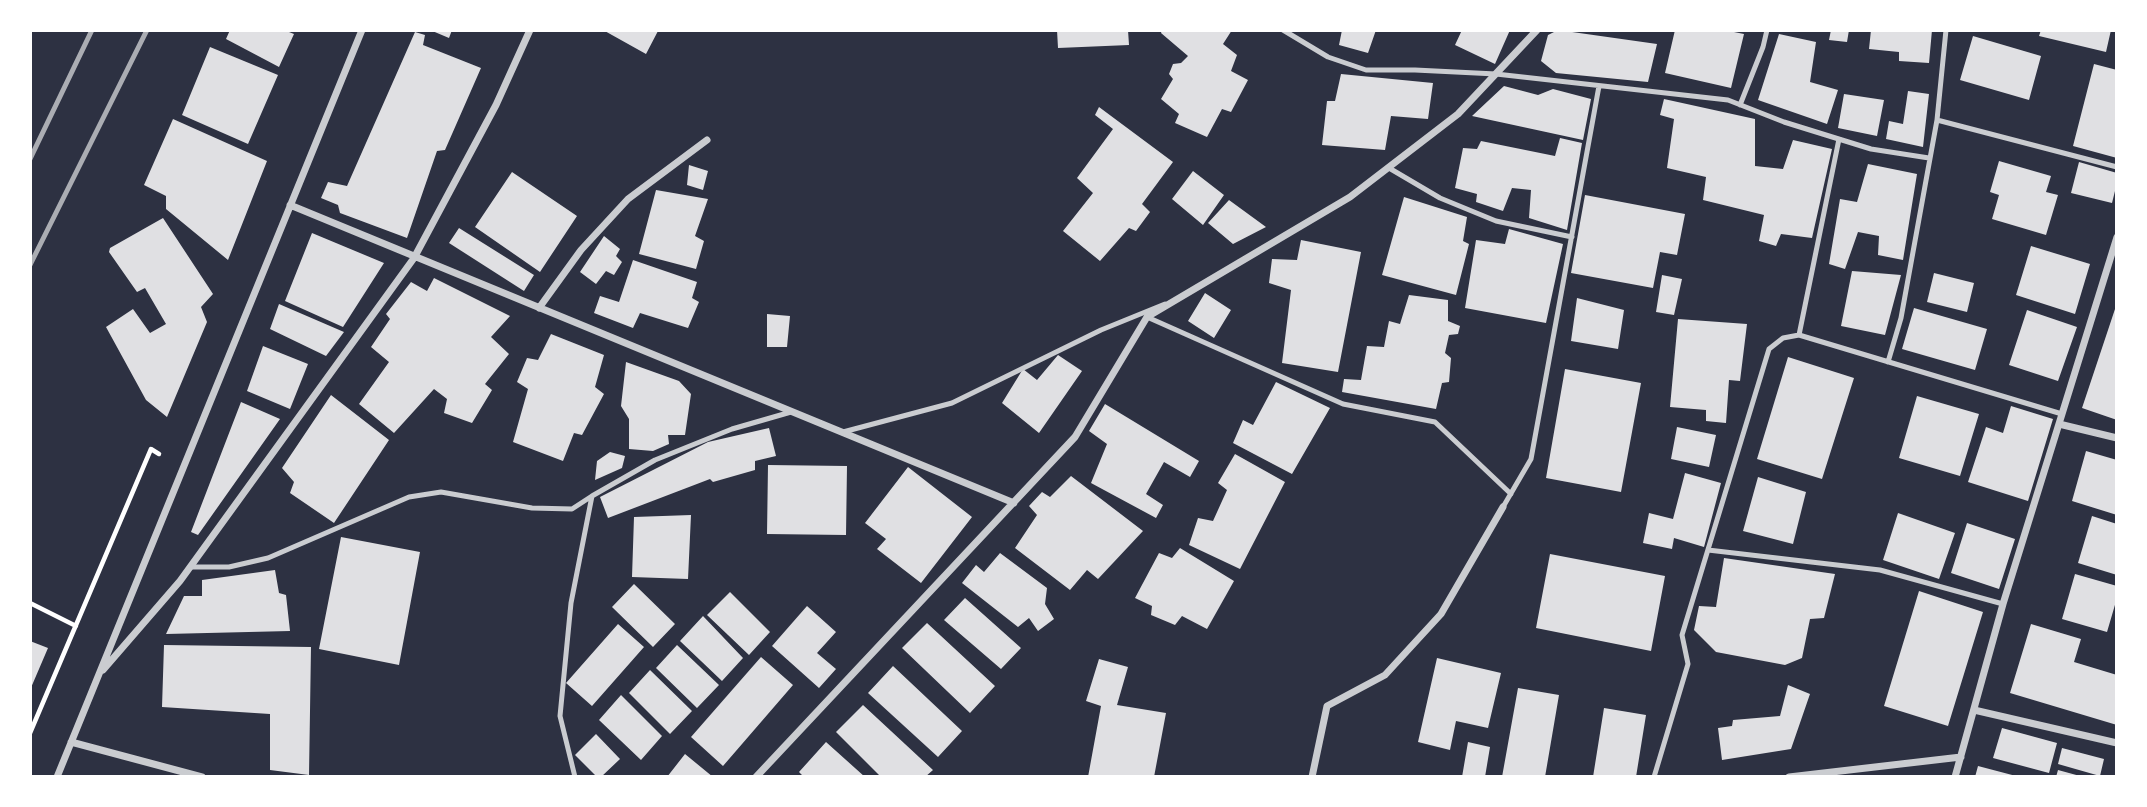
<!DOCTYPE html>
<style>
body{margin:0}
#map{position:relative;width:2147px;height:807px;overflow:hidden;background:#2d3142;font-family:"Asap Condensed",sans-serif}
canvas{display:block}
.frame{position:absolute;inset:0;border:32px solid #fff;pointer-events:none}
</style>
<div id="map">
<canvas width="2147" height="807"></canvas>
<div class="frame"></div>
</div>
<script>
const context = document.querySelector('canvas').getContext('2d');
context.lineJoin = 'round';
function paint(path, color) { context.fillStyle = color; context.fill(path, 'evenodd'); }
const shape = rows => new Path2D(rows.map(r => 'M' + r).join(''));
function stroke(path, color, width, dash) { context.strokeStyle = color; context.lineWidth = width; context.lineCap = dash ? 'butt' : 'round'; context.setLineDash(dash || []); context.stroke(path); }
const building = shape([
 [230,30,284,30,294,34,279,67,226,39],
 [430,30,452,30,449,38],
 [603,30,656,30,658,31,646,54],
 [1057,30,1128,30,1129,45,1058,48],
 [1162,30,1232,30,1223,44,1237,55,1231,71,1248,80,1231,112,1222,109,1207,137,1175,123,1179,114,1161,99,1173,79,1169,74,1173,64,1181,63,1188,56,1161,33],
 [1342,30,1376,30,1368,53,1339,45],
 [1462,30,1510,30,1495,64,1455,45],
 [1558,30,1657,44,1648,82,1556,73,1541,61,1548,35],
 [1675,30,1724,30,1744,34,1731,88,1665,73],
 [1831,30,1849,30,1847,42,1829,40],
 [1871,30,1932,30,1929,63,1899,61,1899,52,1869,49],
 [2041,30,2111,30,2106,52,2039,36],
 [415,32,425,35,423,45,481,68,445,150,437,151,407,238,340,213,338,205,321,198,328,182,347,186],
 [1779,34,1816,42,1810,82,1838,90,1827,124,1758,100],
 [1973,36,2041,56,2029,100,1960,80],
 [210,47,278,75,248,144,182,115],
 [2094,64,2117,70,2117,158,2073,146],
 [1341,74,1433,83,1428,119,1391,116,1385,150,1322,145,1327,101,1335,101],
 [1504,86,1538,95,1553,89,1591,99,1583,140,1472,116],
 [1908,91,1929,94,1923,147,1886,139,1889,121,1903,124],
 [1844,94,1884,100,1877,136,1838,128],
 [1664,99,1755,119,1755,166,1783,169,1793,140,1832,149,1812,238,1781,234,1776,246,1759,241,1764,215,1703,200,1706,177,1667,168,1674,119,1660,115],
 [1099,107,1173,162,1142,204,1150,212,1136,231,1129,228,1100,261,1063,231,1093,193,1077,178,1113,129,1095,115],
 [173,119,267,161,228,260,166,209,166,196,144,185],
 [1560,138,1582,143,1567,230,1529,218,1531,190,1512,188,1503,211,1476,202,1477,194,1455,188,1463,148,1477,149,1481,141,1555,156],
 [1999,161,2051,176,2046,192,2058,195,2046,235,1992,219,1999,195,1990,192],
 [2079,162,2117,173,2117,183,2112,203,2071,193],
 [1868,164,1917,174,1903,260,1878,255,1879,236,1858,232,1845,269,1829,264,1840,199,1857,202],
 [689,165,708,171,703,190,687,185],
 [1193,171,1224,195,1203,225,1172,199],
 [512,172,577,216,540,272,475,227],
 [656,190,708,199,695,236,704,241,696,269,639,254],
 [1585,195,1685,214,1677,255,1660,252,1653,288,1571,273],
 [1404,197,1467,217,1463,241,1469,244,1456,295,1382,275],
 [1229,200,1266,227,1233,244,1208,223],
 [163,218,213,294,201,307,207,322,167,417,146,400,106,327,133,309,150,333,166,324,145,288,137,292,109,252,110,248],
 [459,228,534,275,524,291,449,243],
 [1509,229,1563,244,1546,323,1465,308,1476,240,1505,244],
 [312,233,384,263,343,327,285,301],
 [604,236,620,249,616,256,622,262,614,275,606,271,596,284,580,272],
 [1301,240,1361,252,1338,372,1282,363,1291,290,1269,283,1272,259,1297,260],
 [2031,246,2090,264,2075,314,2016,295],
 [633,260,697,282,692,298,699,302,688,328,640,313,633,328,594,313,600,296,619,302],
 [1852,271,1901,275,1885,335,1841,326],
 [1934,273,1974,283,1967,312,1927,302],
 [1662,275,1682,279,1674,315,1656,312],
 [434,278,510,316,491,337,509,354,485,384,492,390,472,423,444,413,447,399,434,389,394,433,359,404,389,362,371,347,390,319,386,314,411,282,427,291],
 [1205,293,1231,310,1214,338,1188,321],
 [1409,295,1448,300,1448,321,1460,326,1458,334,1449,335,1445,353,1451,358,1449,382,1442,383,1436,409,1342,392,1344,379,1361,380,1367,346,1384,347,1389,321,1400,324],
 [1577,298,1624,310,1618,349,1571,341],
 [2117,303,2117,420,2082,408],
 [279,304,344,332,326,356,270,329],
 [1914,308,1987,329,1975,370,1902,349],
 [2027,310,2077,327,2058,381,2009,365],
 [767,314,790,316,787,347,767,347],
 [1678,319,1747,324,1740,381,1729,380,1726,423,1706,421,1706,410,1670,407],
 [551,334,604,355,595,387,604,394,582,435,574,433,563,461,513,442,528,389,517,382,527,358,538,360],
 [263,346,308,364,290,409,247,391],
 [1058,355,1082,371,1039,433,1002,403,1023,369,1037,380],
 [1788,357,1854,378,1822,479,1757,459],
 [626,362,679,381,691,394,685,435,668,435,669,444,653,451,629,449,629,419,621,406],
 [1565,369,1641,383,1621,492,1546,478],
 [1276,382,1330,408,1292,474,1233,443,1243,420,1253,425],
 [331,395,389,440,334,523,290,493,294,482,282,468],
 [1917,396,1979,414,1960,476,1899,458],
 [241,402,280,419,198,535,191,532],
 [1105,404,1199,461,1190,477,1164,462,1146,494,1163,505,1156,518,1091,483,1107,444,1089,431],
 [2011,406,2053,419,2028,501,1968,482,1986,427,2003,433],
 [1677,427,1716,435,1709,467,1671,459],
 [769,428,776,456,755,461,755,470,713,482,710,479,608,518,600,497,708,442],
 [2086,451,2117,460,2117,515,2072,501],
 [610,452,625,456,622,468,595,480,597,461],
 [1235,454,1285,482,1240,569,1189,545,1198,518,1213,521,1227,490,1218,483],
 [768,465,847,466,846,535,767,534],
 [908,467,972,517,921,583,877,549,886,539,865,523],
 [1685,473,1721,483,1704,547,1674,538,1672,549,1643,543,1649,513,1673,519],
 [1071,476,1143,531,1098,579,1087,570,1070,590,1015,548,1037,515,1029,506,1042,492,1050,497],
 [1758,477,1806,492,1793,544,1743,531],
 [1898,513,1955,533,1939,579,1883,560],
 [691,515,688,579,632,577,634,517],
 [2092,516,2117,524,2117,575,2078,563],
 [1967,523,2015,539,1999,589,1951,573],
 [341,537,420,552,399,665,319,649],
 [1180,548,1234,581,1207,629,1182,616,1175,625,1151,615,1152,606,1135,598,1159,553,1172,558],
 [1000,553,1047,588,1045,604,1054,619,1038,631,1029,618,1018,627,962,583,976,565,984,572],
 [1550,554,1665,576,1651,651,1536,628],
 [1724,558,1835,574,1824,618,1810,619,1802,658,1785,665,1716,652,1694,630,1699,606,1716,607],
 [275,570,279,593,286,595,290,631,166,634,184,596,202,596,202,580],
 [2075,574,2117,586,2117,598,2107,632,2062,619],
 [634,584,675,624,653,647,612,607],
 [1919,591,1983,612,1948,726,1884,706],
 [730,592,770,632,749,655,707,615],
 [965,598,1021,648,1001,669,944,620],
 [807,606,836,632,817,653,836,669,819,688,772,646],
 [703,616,743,658,722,681,680,641],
 [927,623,995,686,970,713,902,648],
 [618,624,644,647,592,706,566,683],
 [2031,624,2081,639,2074,662,2117,675,2117,725,2010,693],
 [30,641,48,648,30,690],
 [164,645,311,647,309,775,270,770,270,714,162,707],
 [677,645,719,685,697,708,656,668],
 [761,657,793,685,723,766,691,737],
 [1437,658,1501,673,1488,728,1456,721,1450,750,1418,742],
 [1099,659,1128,667,1117,705,1166,713,1154,777,1088,777,1101,706,1086,701],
 [893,666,962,731,938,757,868,693],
 [650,670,692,711,670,734,629,693],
 [1788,685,1810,694,1791,749,1722,760,1718,728,1732,726,1733,720,1780,716],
 [1518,688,1559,695,1545,777,1502,777],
 [621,695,662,736,641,760,599,720],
 [863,705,933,770,925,777,881,777,836,732],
 [1604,708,1646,715,1636,777,1593,777],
 [2002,728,2057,743,2049,773,1993,758],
 [596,734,620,759,601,777,597,777,575,755],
 [826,742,865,777,804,777,799,772],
 [1468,742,1490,747,1485,777,1462,777],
 [2062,748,2104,759,2100,776,2058,764],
 [685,754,713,777,667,777],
 [1978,766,2016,776,2016,777,1975,777],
 [2058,770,2080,776,2080,777,2056,777]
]);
const path = shape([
 [30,603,76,626],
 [30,733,151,449,159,454]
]);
const service = shape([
 [1283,30,1328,57,1366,70,1415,70,1496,74,1728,100,1784,122,1871,149,1929,158],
 [1740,105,1763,47,1767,30],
 [1937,120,2117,167],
 [1389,168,1440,198,1496,221,1572,237],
 [1147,317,1343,404,1435,422,1511,494],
 [1799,335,1839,139],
 [1888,362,1901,318,1937,120,1946,30],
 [843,432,952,403,1101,330,1165,304],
 [1503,507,1531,459,1599,86],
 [1708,550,1880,570,2003,604],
 [190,567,229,567,268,558,409,497,441,492,532,508,572,509,592,496,655,460,732,429,791,412],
 [575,777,560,716,571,603,592,496],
 [1654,777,1688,664,1682,635,1769,349,1783,338,1799,335,2062,414]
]);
const minor = shape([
 [290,205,1014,503],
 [539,308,581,250,628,199,707,140],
 [2059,424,2117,438],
 [103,670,180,581,414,258,496,105,530,30],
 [1974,710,2117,743],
 [71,742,202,777],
 [57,777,362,30],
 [756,777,1075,437,1147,317,1350,197,1458,114,1537,30],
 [1312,777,1327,706,1385,675,1441,614,1503,507],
 [1789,777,1961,757],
 [1955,777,2003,604,2117,237]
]);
const rail = shape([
 [30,159,92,30],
 [30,265,147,30]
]);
paint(building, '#e0e0e3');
stroke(path, '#fff', 4.5);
stroke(service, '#caccd0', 5);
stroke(minor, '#caccd0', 7);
stroke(rail, '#abadb3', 5);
</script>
